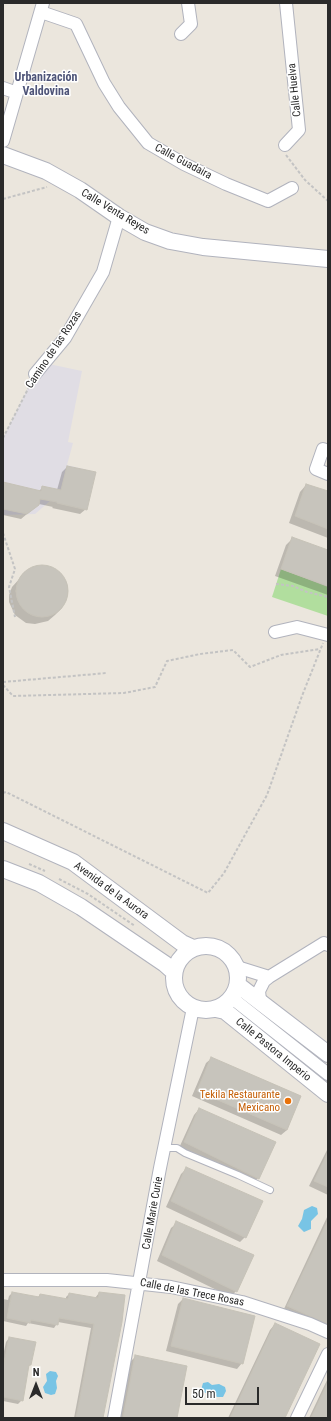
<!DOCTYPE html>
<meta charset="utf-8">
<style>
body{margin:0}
#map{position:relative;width:331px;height:1421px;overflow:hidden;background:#ebe6dd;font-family:"Roboto Condensed",sans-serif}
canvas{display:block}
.frame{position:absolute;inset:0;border:4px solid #2a2a2a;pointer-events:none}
.north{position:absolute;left:16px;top:1365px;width:40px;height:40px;-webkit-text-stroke:3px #fff;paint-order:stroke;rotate:0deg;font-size:11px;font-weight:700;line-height:16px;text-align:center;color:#2a2a2a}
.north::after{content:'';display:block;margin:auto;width:14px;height:18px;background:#2a2a2a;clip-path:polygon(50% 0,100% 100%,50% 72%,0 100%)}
.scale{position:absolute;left:185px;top:1387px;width:74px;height:18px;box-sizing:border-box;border:2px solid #2a2a2a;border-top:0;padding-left:5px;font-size:12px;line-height:14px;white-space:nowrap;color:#2a2a2a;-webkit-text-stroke:3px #fff;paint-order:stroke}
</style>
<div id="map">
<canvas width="331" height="1421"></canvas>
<div class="frame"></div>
<div class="north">N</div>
<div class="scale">50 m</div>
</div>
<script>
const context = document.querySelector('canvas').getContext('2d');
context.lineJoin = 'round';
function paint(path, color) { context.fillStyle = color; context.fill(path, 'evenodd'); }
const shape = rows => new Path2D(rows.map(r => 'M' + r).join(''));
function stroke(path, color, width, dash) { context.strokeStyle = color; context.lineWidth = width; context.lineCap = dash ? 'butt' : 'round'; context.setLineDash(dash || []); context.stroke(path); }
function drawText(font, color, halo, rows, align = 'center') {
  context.font = font + ' "Roboto Condensed",sans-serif'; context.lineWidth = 3; context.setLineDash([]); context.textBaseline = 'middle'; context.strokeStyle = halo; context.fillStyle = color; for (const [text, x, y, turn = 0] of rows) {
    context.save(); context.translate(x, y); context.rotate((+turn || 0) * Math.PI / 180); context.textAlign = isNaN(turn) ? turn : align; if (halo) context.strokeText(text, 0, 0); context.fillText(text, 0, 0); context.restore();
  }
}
const industrial = shape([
 [44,363,82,371,68,442,73,443,67,465,96,472,87,510,50,501,35,514,3,515,3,438,35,374]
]);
const green = shape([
 [281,569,328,587,328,616,272,597]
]);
const water = shape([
 [312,1206,317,1208,318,1214,311,1221,311,1229,304,1232,298,1226,302,1219,304,1210],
 [50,1371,56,1372,58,1376,56,1381,57,1388,55,1394,51,1395,45,1393,43,1387,47,1381,46,1374],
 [208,1382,212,1385,219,1384,225,1387,226,1391,223,1397,217,1397,211,1393,205,1393,201,1390,203,1383]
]);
const shadow = shape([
 [67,467,86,509,80,514,52,508,53,507,39,504,21,519,3,515,3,483,38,492,43,487,57,490,62,472],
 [306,485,328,492,328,538,289,523,300,492],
 [292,539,328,551,328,595,275,576,286,545],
 [37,566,47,566,55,569,60,573,67,583,68,592,66,600,62,608,55,615,48,621,35,624,26,623,15,615,9,602,9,595,12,587,21,577,29,569],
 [212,1058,300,1096,287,1130,281,1135,192,1096,206,1063],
 [199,1109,258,1178,253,1183,179,1148,194,1115],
 [328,1148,328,1195,309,1186],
 [186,1169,245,1237,240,1242,166,1207,181,1174],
 [328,1215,328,1329,283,1311],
 [177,1223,236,1291,231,1297,157,1261,171,1228],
 [12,1293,37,1298,40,1295,66,1300,66,1297,69,1294,95,1298,99,1293,103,1418,74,1418,91,1328,58,1322,54,1328,28,1323,26,1326,3,1321,3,1299,8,1300,9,1296],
 [183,1299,242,1363,237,1369,166,1351,178,1304],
 [275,1324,284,1418,228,1418,270,1330],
 [9,1338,30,1365,28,1367,22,1400,18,1404,3,1401,3,1351,4,1351,6,1342],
 [135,1357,176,1418,119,1418,130,1362],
 [328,1378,328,1418,309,1418]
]);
const building = shape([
 [67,466,96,472,87,510,57,503,57,502,40,499,39,505,27,514,3,509,3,482,41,491,42,486,61,490,67,466],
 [306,484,328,491,328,529,295,516,306,484],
 [292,537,328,550,328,586,281,569,292,537],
 '16 591a26 26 0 1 1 52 0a26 26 0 1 1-52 0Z',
 [211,1057,301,1096,287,1130,197,1091,211,1057],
 [199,1108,276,1142,259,1179,184,1142,199,1108],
 [328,1152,328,1187,314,1181,328,1152],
 [186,1167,263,1201,246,1238,171,1201,186,1167],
 [328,1220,328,1324,287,1306,328,1220],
 [176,1221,254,1255,237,1292,162,1255,176,1221],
 [12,1292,39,1297,40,1294,68,1299,69,1293,98,1298,99,1292,125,1295,122,1322,103,1418,76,1418,94,1324,59,1318,58,1325,31,1320,30,1323,7,1318,12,1292],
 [183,1298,255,1316,243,1364,171,1346,183,1298],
 [275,1323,320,1344,285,1418,230,1418,275,1323],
 [9,1337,36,1342,31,1365,29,1365,23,1401,3,1397,3,1368,9,1337],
 [135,1355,187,1366,177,1418,123,1418,135,1355],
 [328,1382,328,1418,311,1418,328,1382]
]);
const path = shape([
 [286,155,305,180,328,201],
 [3,199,47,187],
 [3,438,31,383],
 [3,533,15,569,9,587,15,617],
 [276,584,293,586,307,592,328,597],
 [3,682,107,673],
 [3,685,13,696,124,693,155,687,167,661,200,654,233,650,250,667,281,655,320,649],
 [3,793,6,792,208,893,224,873,267,795,302,696,323,643],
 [29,864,45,871],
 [59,879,88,894,135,926]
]);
const lane = shape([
 [164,1148,177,1148,185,1153,238,1175,270,1190]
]);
const street = shape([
 [41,12,76,24,104,83,119,107,148,143,184,164,226,184,268,201,292,188],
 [181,34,191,24,188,3],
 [3,88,17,93],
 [3,141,43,3],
 [285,145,299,130,286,3],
 [35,374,65,338,103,272,119,217],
 [328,451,323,449,316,469,328,474],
 [275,632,297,627,328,635],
 [237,967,269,977,324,943,328,945],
 [232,998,328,1074],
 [260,1000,259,991,264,981,269,977],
 [3,1280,107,1280,171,1287,242,1302,310,1324,328,1332],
 [114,1418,160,1168,193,1008],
 [297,1418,328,1354]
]);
const secondary = shape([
 [3,155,46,171,80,190,119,217,145,232,170,241,203,247,328,259],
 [3,831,73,862,182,943,193,948],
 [3,869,39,883,81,907,165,964,174,972],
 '174 978a32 32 0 1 1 64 0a32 32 0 1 1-64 0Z',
 [238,985,328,1054],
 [216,1009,225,1011,328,1094]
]);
const markers = [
 [288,1101,4,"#e8710a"]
];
const streetNames = [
 ["Calle Huelva",295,90,-96],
 ["Calle Guadaira",183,162,28],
 ["Calle Venta Reyes",115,212,31],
 ["Camino de las Rozas",54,350,-56],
 ["Avenida de la Aurora",111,891,36],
 ["Calle Pastora Imperio",273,1050,39],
 ["Calle Marie Curie",153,1213,-80],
 ["Calle de las Trece Rosas",192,1293,11]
];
const foodNames = [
 ["Tekila Restaurante",280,1095],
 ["Mexicano",280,1108]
];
const neighbourhoodNames = [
 ["Urbanización",46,78],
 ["Valdovina",46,92]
];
paint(industrial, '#e0dde4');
paint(green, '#b1de9e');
paint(water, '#78c4e5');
paint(shadow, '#0003');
paint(building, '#c7c4bc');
stroke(building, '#c6c2b7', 1);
stroke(lane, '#b1b3bd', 8);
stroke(street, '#b1b3bd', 14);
stroke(secondary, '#b1b3bd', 18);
stroke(path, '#c3c3c3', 2, [3, 2]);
stroke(lane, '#fff', 6);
stroke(street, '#fff', 12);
stroke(secondary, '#fff', 16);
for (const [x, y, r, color] of markers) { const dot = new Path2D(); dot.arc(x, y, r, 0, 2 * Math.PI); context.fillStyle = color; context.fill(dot); stroke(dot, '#fff', 1.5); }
drawText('11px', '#2a2a2a', '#fff', streetNames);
drawText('11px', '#c56008', '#fff', foodNames, 'right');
drawText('bold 12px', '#4e5478', '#fff', neighbourhoodNames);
</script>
